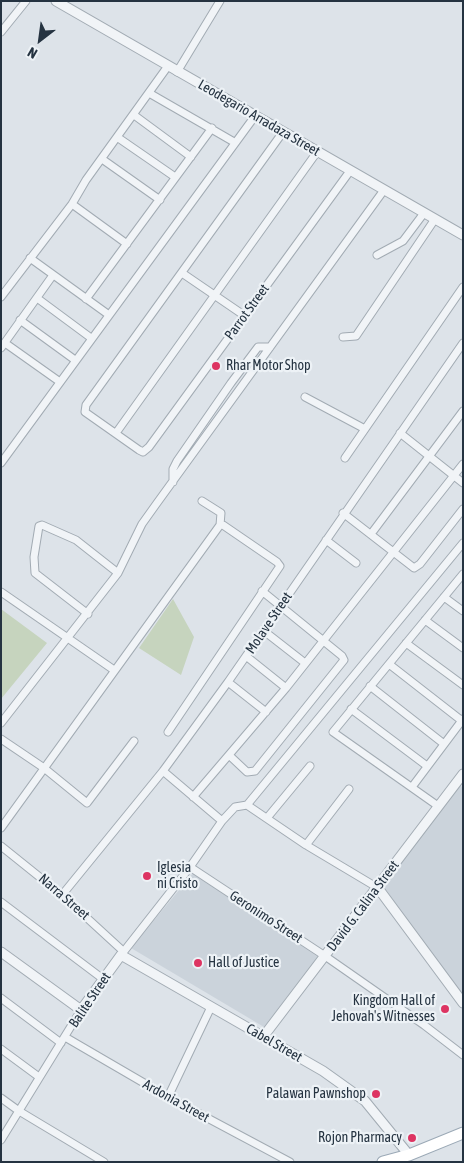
<!DOCTYPE html>
<style>
body{margin:0}
#map{position:relative;width:464px;height:1163px;overflow:hidden;background:#dde3e9;font-family:"Asap Condensed",sans-serif}
canvas{display:block}
.frame{position:absolute;inset:0;border:2px solid #253341;pointer-events:none}
.north{position:absolute;left:15px;top:15px;width:50px;height:50px;-webkit-text-stroke:4px #edf2f6;paint-order:stroke;rotate:210deg;font-size:14px;font-weight:700;line-height:20px;text-align:center;color:#253341}
.north::after{content:'';display:block;margin:auto;width:18px;height:22px;background:#253341;clip-path:polygon(50% 0,100% 100%,50% 72%,0 100%)}
</style>
<div id="map">
<canvas width="464" height="1163"></canvas>
<div class="frame"></div>
<div class="north">N</div>
</div>
<script>
const context = document.querySelector('canvas').getContext('2d');
context.lineJoin = 'round';
function paint(path, color) { context.fillStyle = color; context.fill(path, 'evenodd'); }
const shape = rows => new Path2D(rows.map(r => 'M' + r).join(''));
function stroke(path, color, width, dash) { context.strokeStyle = color; context.lineWidth = width; context.lineCap = dash ? 'butt' : 'round'; context.setLineDash(dash || []); context.stroke(path); }
function drawText(font, color, halo, rows, align = 'center') {
  context.font = font + ' "Asap Condensed",sans-serif'; context.lineWidth = 4.5; context.setLineDash([]); context.textBaseline = 'middle'; context.strokeStyle = halo; context.fillStyle = color; for (const [text, x, y, turn = 0] of rows) {
    context.save(); context.translate(x, y); context.rotate((+turn || 0) * Math.PI / 180); context.textAlign = isNaN(turn) ? turn : align; if (halo) context.strokeText(text, 0, 0); context.fillText(text, 0, 0); context.restore();
  }
}
const built = shape([
 [459,784,463,788,463,997,384,887],
 [194,872,318,957,264,1027,131,948]
]);
const green = shape([
 [173,599,194,637,181,675,139,648],
 [1,609,47,643,1,699]
]);
const minor = shape([
 [1,32,26,1],
 [177,72,220,1],
 [149,93,234,142],
 [134,115,191,157],
 [283,132,86,405,85,412,139,450,143,452,149,447,350,171],
 [117,137,175,177],
 [102,159,160,200],
 [72,204,127,244],
 [377,255,403,241,424,213],
 [30,258,109,315],
 [182,273,245,316],
 [1,297,72,204,86,180,168,66],
 [37,298,91,338],
 [86,299,212,128],
 [20,320,75,360],
 [343,337,356,336,435,219],
 [5,343,60,382],
 [1,348,53,275],
 [305,397,365,429],
 [116,433,317,152],
 [400,433,463,483],
 [345,458,463,287],
 [1,463,255,116],
 [173,482,173,469,177,461,231,383,258,347,270,347],
 [202,501,221,513,220,525],
 [343,513,414,568,420,564,463,509],
 [371,534,463,411],
 [326,540,356,563],
 [1,592,114,670],
 [444,597,463,611],
 [88,614,35,573,34,557,39,526,42,525,76,540,118,573],
 [425,620,463,648],
 [264,631,305,663],
 [406,643,463,685],
 [246,656,286,688],
 [389,664,462,721],
 [228,682,266,712],
 [370,686,444,744],
 [351,709,427,766],
 [1,723,118,573,142,524,157,503,384,190],
 [1,739,44,768,87,803,134,741],
 [230,756,247,772,255,771,344,660,342,656,262,591],
 [163,771,222,821],
 [412,787,463,719],
 [193,797,286,688,463,464],
 [247,805,306,845,378,888],
 [438,806,333,732,463,574],
 [267,818,310,766],
 [1,828,220,525,223,525,277,562,280,566,168,732],
 [306,845,349,789],
 [1,846,62,895,123,951],
 [190,867,325,956,424,1025,463,1055],
 [62,895,163,771,228,682,463,343],
 [1,902,103,979],
 [121,955,190,867,222,821,235,807,247,805,463,543],
 [1,998,61,1043],
 [65,1037,168,1097,290,1162],
 [1,1049,39,1077],
 [168,1097,211,1007],
 [1,1098,19,1111,104,1162],
 [1,1140,81,1010]
]);
const tertiary = shape([
 [56,1,463,235],
 [378,888,463,1003],
 [1,952,81,1010,121,955,323,1071,365,1101,409,1155],
 [263,1037,463,774]
]);
const primary = shape([
 [383,1162,409,1155,463,1133]
]);
const markers = [
 [216,366,5,"#dd3462"],
 [147,876,5,"#dd3462"],
 [198,963,5,"#dd3462"],
 [445,1009,5,"#dd3462"],
 [376,1094,5,"#dd3462"],
 [412,1138,5,"#dd3462"]
];
const streetNames = [
 ["Leodegario Arradaza Street",259,118,30],
 ["Parrot Street",247,312,-54],
 ["Molave Street",269,623,-56],
 ["Narra Street",64,897,41],
 ["David G. Calina Street",363,906,-53],
 ["Geronimo Street",266,917,33],
 ["Balite Street",90,1000,-56],
 ["Cabel Street",274,1043,30],
 ["Ardonia Street",176,1101,29]
];
const poiNames = [
 ["Rhar Motor Shop",226,366],
 ["Iglesia",157,868],
 ["ni Cristo",157,884],
 ["Hall of Justice",208,963],
 ["Kingdom Hall of",435,1001,"right"],
 ["Jehovah's Witnesses",435,1017,"right"],
 ["Palawan Pawnshop",366,1094,"right"],
 ["Rojon Pharmacy",402,1138,"right"]
];
paint(built, '#cbd3db');
paint(green, '#c6d4be');
stroke(minor, '#a2abb3', 9);
stroke(tertiary, '#a2abb3', 11);
stroke(primary, '#9ba9b6', 13);
stroke(minor, '#f1f4f7', 7);
stroke(tertiary, '#f1f4f7', 9);
stroke(primary, '#fff', 11);
for (const [x, y, r, color] of markers) { const dot = new Path2D(); dot.arc(x, y, r, 0, 2 * Math.PI); context.fillStyle = color; context.fill(dot); stroke(dot, '#edf2f6', 2); }
drawText('14px', '#253341', '#edf2f6', streetNames);
drawText('14px', '#253341', '#edf2f6', poiNames, 'left');
</script>
